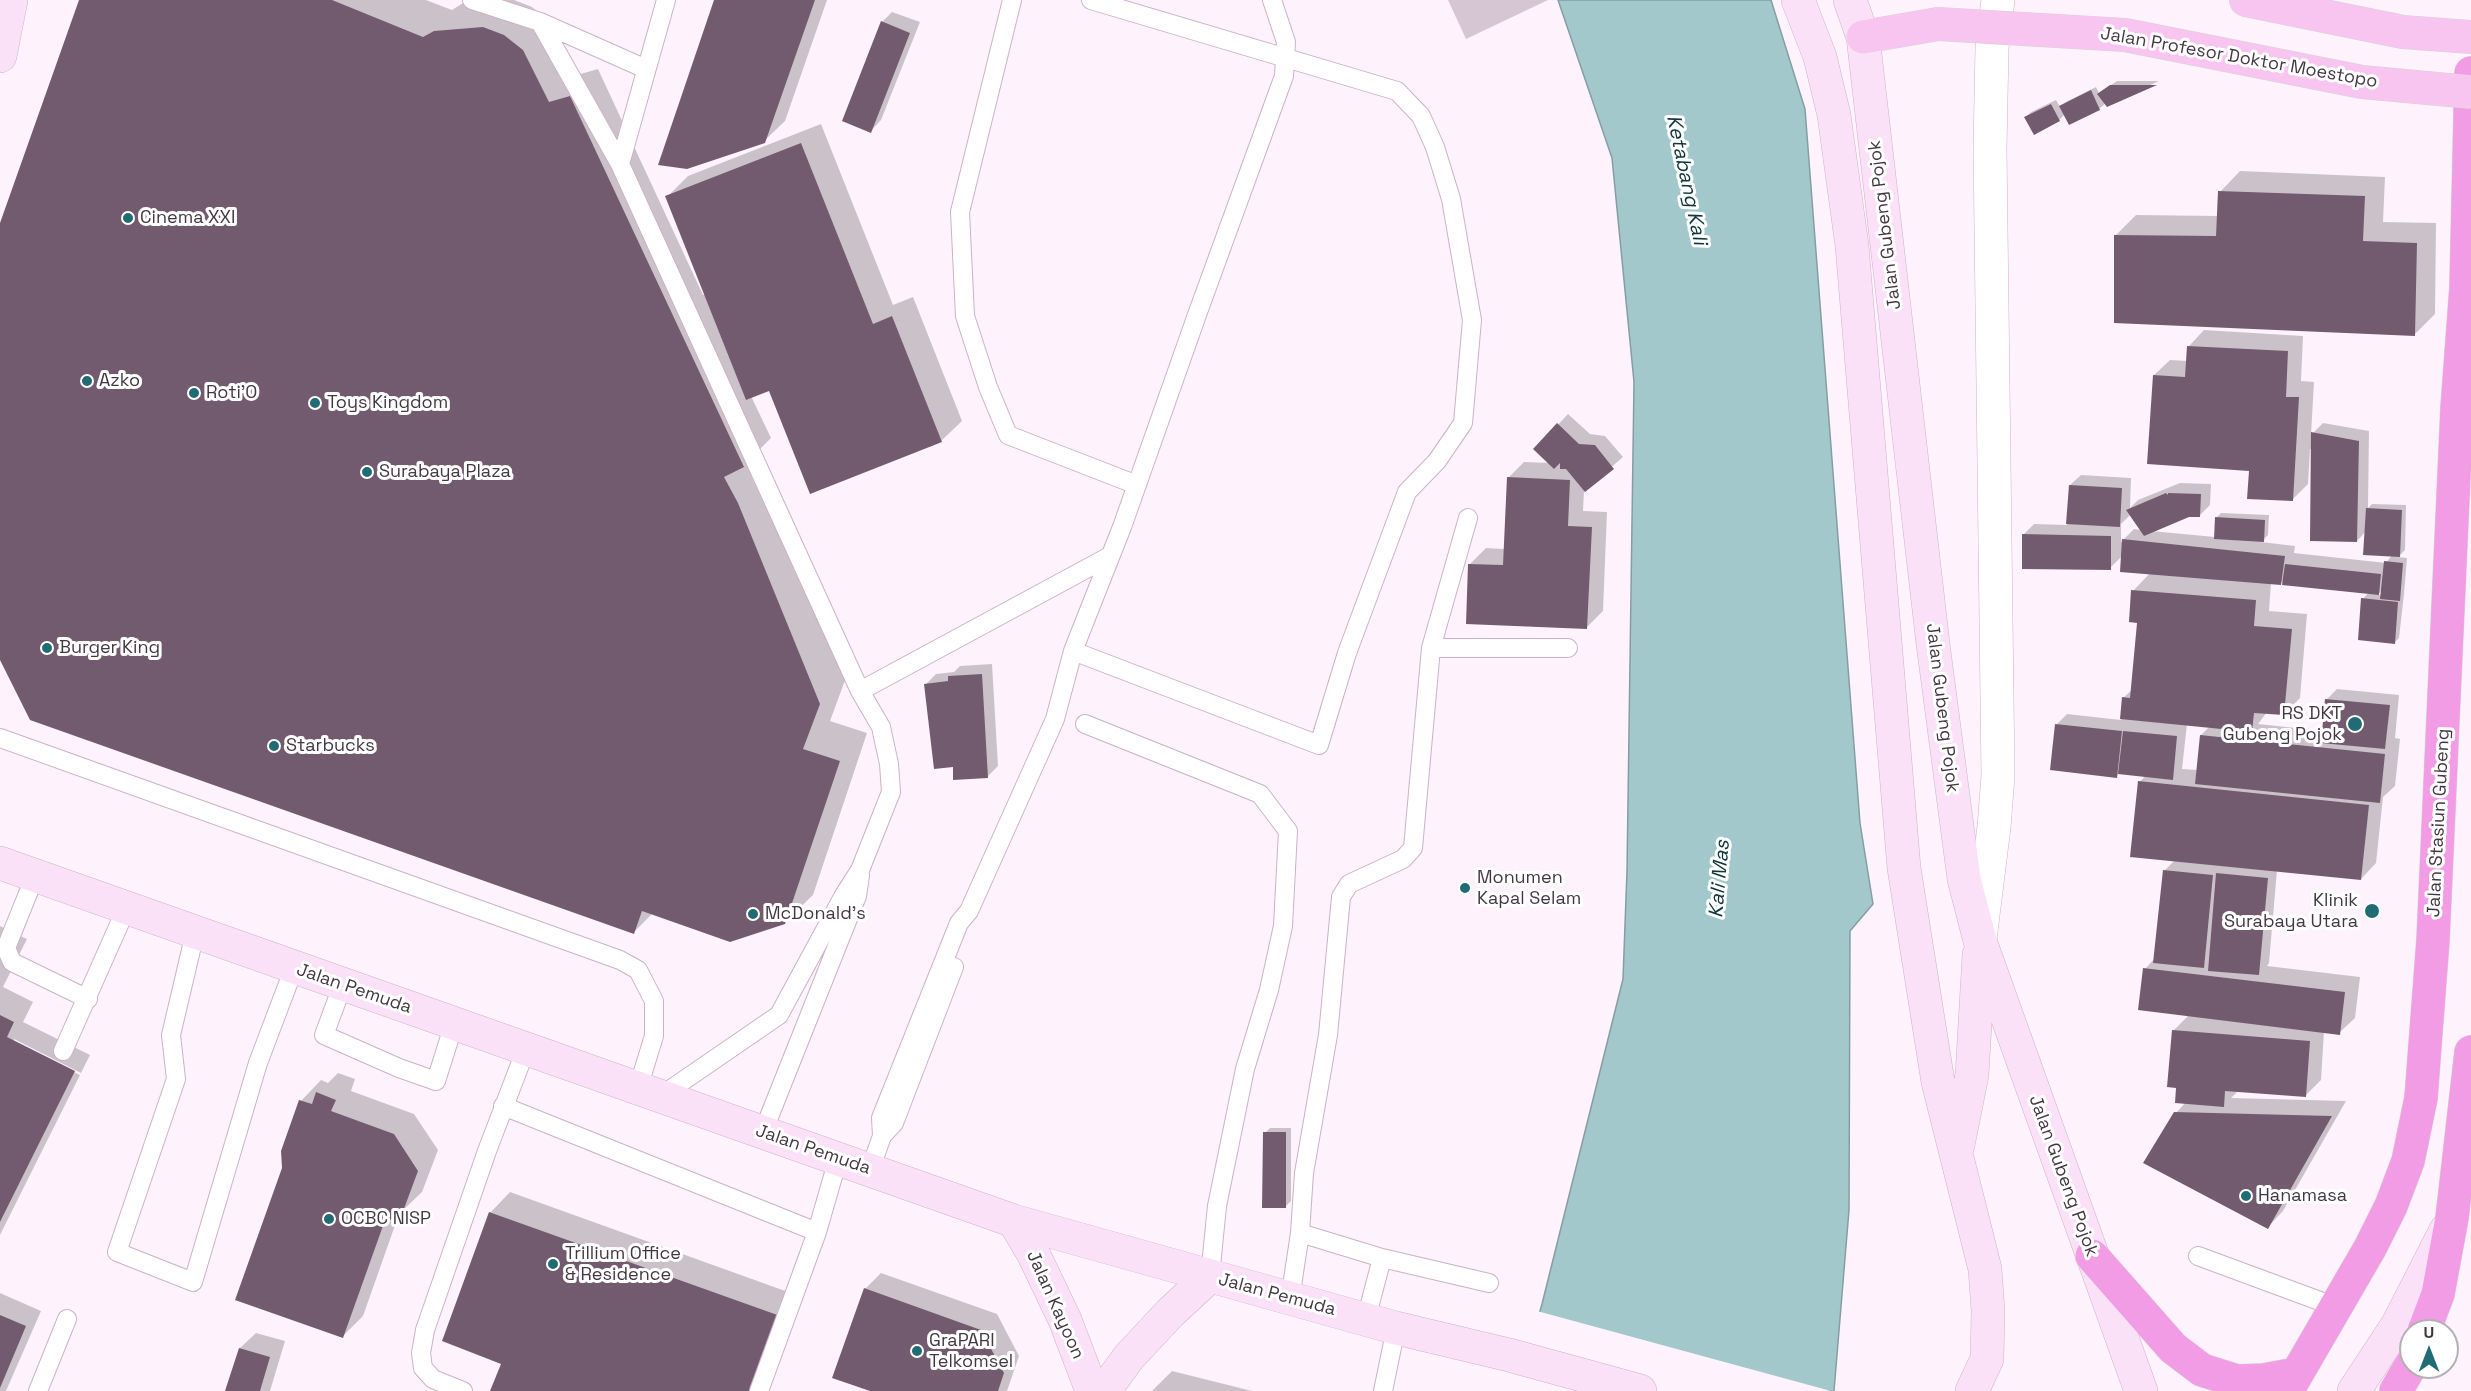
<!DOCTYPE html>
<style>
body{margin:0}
#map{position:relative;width:2471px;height:1391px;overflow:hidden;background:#fef3fc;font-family:"Space Grotesk",sans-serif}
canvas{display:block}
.north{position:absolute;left:2399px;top:1319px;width:60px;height:60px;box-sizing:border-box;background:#fff;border:2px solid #b4b0b3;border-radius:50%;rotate:0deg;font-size:16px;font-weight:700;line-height:24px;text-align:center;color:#443942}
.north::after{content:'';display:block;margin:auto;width:21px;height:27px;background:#216c74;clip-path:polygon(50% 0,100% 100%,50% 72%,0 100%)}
</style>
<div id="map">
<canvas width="2471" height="1391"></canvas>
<div class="north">U</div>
</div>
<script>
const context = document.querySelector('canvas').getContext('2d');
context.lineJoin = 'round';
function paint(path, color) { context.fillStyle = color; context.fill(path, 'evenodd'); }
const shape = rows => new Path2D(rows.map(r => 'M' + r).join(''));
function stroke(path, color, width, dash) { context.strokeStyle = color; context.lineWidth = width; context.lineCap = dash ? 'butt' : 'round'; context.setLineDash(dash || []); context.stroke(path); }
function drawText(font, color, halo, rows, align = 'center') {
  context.font = font + ' "Space Grotesk",sans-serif'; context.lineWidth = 6; context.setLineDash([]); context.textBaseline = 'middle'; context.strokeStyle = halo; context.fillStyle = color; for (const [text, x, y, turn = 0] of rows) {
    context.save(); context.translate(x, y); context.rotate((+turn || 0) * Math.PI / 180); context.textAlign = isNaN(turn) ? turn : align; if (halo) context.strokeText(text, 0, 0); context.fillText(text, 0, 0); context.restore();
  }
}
const green = shape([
 [1448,0,1548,0,1466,39]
]);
const water = shape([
 [1558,0,1771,0,1805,109,1860,823,1873,904,1850,931,1849,1210,1834,1391,1517,1391,1542,1304,1623,979,1627,871,1634,382,1612,158,1558,0]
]);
const pier = shape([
 [1537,1311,1831,1391,1514,1391]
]);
const shadow = shape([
 [80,0,426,0,452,10,463,3,483,0,514,0,532,7,550,22,577,75,598,69,703,295,706,294,667,197,688,176,821,124,893,305,913,297,962,421,941,441,770,389,751,396,771,438,755,454,847,675,830,721,867,733,813,895,784,923,653,913,634,932,0,657,0,228],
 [716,0,827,0,785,121,764,141],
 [892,12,920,22,881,120,871,131,882,22],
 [2117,81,2159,81,2107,105,2106,103,2099,109,2065,114,2059,120,2026,117,2031,112,2056,100,2060,107,2066,102,2096,87,2099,93],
 [2240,171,2385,177,2383,222,2436,223,2435,314,2414,335,2116,235,2136,215,2219,216,2220,192],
 [2204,330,2303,336,2301,381,2314,382,2311,435,2323,423,2369,431,2368,508,2372,504,2406,505,2405,550,2398,557,2407,558,2404,594,2399,638,2394,643,2363,599,2369,592,2284,580,2280,584,2271,583,2269,611,2307,614,2300,698,2284,714,2267,712,2258,724,2324,731,2327,699,2337,689,2399,695,2395,738,2400,739,2395,786,2383,797,2376,863,2361,879,2277,870,2269,963,2267,966,2360,977,2355,1018,2339,1033,2324,1031,2321,1080,2305,1096,2238,1091,2231,1098,2346,1101,2283,1211,2268,1227,2176,1113,2186,1102,2173,1031,2189,1015,2145,969,2155,958,2165,870,2175,860,2140,782,2145,776,2119,773,2116,776,2056,725,2067,714,2121,720,2123,698,2133,689,2139,621,2133,591,2150,573,2122,556,2110,568,2023,535,2034,524,2067,525,2070,485,2081,475,2131,478,2130,508,2138,500,2180,483,2211,484,2210,505,2199,516,2189,515,2151,531,2215,537,2216,518,2221,513,2269,515,2268,535,2261,542,2295,546,2294,553,2386,563,2392,555,2366,531,2357,541,2313,449,2310,449,2308,484,2292,500,2251,469,2154,375,2170,360,2188,361,2189,346],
 [2131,514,2142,530,2134,529,2121,542,2121,524],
 [2383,589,2382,595,2377,595],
 [2187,724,2210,726,2201,735,2198,770,2182,769],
 [1568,414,1590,434,1605,436,1623,457,1584,491,1583,511,1607,512,1603,611,1587,627,1470,564,1486,548,1505,549,1508,478,1524,462,1550,463,1535,449],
 [992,664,998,766,987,777,954,765,926,684,936,674,954,672,960,666],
 [0,926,27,939,3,987,33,1002,23,1022,90,1055,81,1073,14,1039,14,1043,80,1075,0,1235],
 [338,1073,355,1079,351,1091,414,1114,438,1150,422,1192,399,1214,363,1316,342,1337,284,1168,301,1101,321,1080,328,1083],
 [1270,1128,1291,1128,1291,1201,1286,1206,1265,1133],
 [510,1192,802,1297,768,1391,492,1391,503,1363,490,1213],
 [881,1273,997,1314,1019,1356,1007,1391,875,1391,865,1289],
 [0,1293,41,1311,6,1391,0,1391],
 [256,1333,285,1341,270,1391,227,1391,240,1348],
 [1172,1371,1252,1391,1152,1391]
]);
const building = shape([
 [79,0,332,0,423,37,434,31,483,27,504,35,523,50,549,102,570,96,744,467,724,477,738,503,820,704,803,749,840,761,785,924,730,942,642,911,634,934,30,720,0,660,0,223],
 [714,0,815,0,765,143,687,169,658,165],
 [881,21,910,33,871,133,842,121],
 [2110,85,2157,85,2107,107,2097,94],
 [2091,90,2100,110,2069,125,2059,106],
 [2051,104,2060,121,2034,135,2024,117],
 [801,143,873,324,892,316,942,442,810,494,769,391,746,400,665,196],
 [2218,191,2365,196,2363,241,2417,243,2415,336,2114,323,2114,235,2216,236],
 [2187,346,2288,351,2286,397,2299,397,2293,501,2247,499,2249,471,2147,464,2153,375,2185,377],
 [1557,423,1579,444,1595,445,1614,469,1585,492,1566,469,1560,469,1560,463,1554,469,1533,449],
 [2311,432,2359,441,2357,542,2310,541],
 [1507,477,1570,480,1568,526,1592,527,1587,629,1466,624,1468,564,1503,565],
 [2069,485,2122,488,2120,527,2066,524],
 [2166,493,2168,495,2168,493,2201,494,2200,517,2189,517,2144,536,2126,510],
 [2366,508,2402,510,2400,557,2363,555],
 [2215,517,2265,520,2264,542,2214,539],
 [2022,534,2111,536,2111,570,2022,569],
 [2122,539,2285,556,2281,585,2120,572],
 [2384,561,2403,563,2400,601,2380,599],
 [2285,564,2381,574,2379,595,2282,585],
 [2131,590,2256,600,2254,626,2292,629,2284,715,2254,713,2252,732,2120,719,2122,697,2130,698,2137,623,2129,622],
 [2361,598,2398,602,2395,644,2358,640],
 [982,674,988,778,953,780,953,767,934,769,924,684,948,681,948,676],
 [2325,699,2390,705,2385,749,2321,743],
 [2055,724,2122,731,2117,778,2050,770],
 [2123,731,2177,736,2173,780,2118,774],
 [2200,735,2385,754,2380,803,2195,784],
 [2138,781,2369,805,2361,880,2130,857],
 [2163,870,2213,875,2204,968,2153,963],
 [2216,873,2268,878,2259,975,2208,971],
 [2143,968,2345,992,2340,1035,2138,1010],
 [0,1015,14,1022,7,1037,75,1071,0,1222],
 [2172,1030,2310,1041,2306,1097,2225,1091,2224,1107,2175,1103,2176,1088,2167,1087],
 [316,1092,336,1100,331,1111,394,1134,418,1171,402,1214,384,1223,343,1338,235,1300,282,1168,281,1151,299,1100,312,1104],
 [2174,1112,2332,1116,2268,1229,2143,1163],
 [1263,1132,1286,1132,1286,1208,1262,1208],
 [489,1212,783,1317,756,1391,490,1391,501,1364,442,1341],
 [864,1288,981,1330,1004,1373,998,1391,870,1391,832,1378],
 [0,1315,26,1326,0,1388],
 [239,1348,270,1357,260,1391,225,1391]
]);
const lane = shape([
 [472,0,540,22,620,164,860,691,881,727,889,764,891,792,860,870,844,895,779,1015,661,1096],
 [1012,0,960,212,965,316,988,387,1008,435,1137,485],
 [540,22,646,69],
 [620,164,666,0],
 [1431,648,1568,648],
 [1073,651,1319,745,1347,653,1407,492,1437,461,1463,423,1472,320,1451,199,1435,147,1421,116,1397,91,1091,0],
 [860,691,1110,556],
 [1085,724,1260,794,1288,831,1283,926,1269,990,1245,1069,1217,1206,1210,1276],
 [0,738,620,960,638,970,654,1001,654,1036,638,1088],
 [35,876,6,948,12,962,88,999],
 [195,933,171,1035,176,1079,117,1252,193,1282,258,1063,294,968],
 [343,984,324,1035,399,1068,436,1081,454,1024],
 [63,1051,126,909],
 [503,1106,817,1232],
 [763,1132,857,896,860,875],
 [882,1136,894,1123,954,967],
 [870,1170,882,1136,881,1118,959,923,969,911,1055,719,1073,651,1122,527,1198,312,1284,76,1286,42,1272,0],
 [1300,1233,1382,1258,1366,1319],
 [2198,1256,2336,1307],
 [1382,1258,1489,1283],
 [1290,1299,1300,1233,1304,1173,1328,1035,1341,897,1349,884,1403,859,1413,848,1431,648,1468,518],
 [38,1391,67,1319],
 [463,1391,433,1379,423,1368,421,1353,425,1330,487,1151,526,1049],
 [759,1391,817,1232,838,1159],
 [1383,1391,1396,1328]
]);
const street = shape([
 [1980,939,1994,827,1998,776,1990,149,1992,48,1998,0]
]);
const secondary = shape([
 [1798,0,1820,57,1834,115,1852,246,1904,868,1938,1082,1985,1269,1988,1311,1987,1359,1972,1391],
 [1850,0,1863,37,1933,644,1964,879,1980,941,2141,1391],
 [0,56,11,0],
 [0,863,1014,1221,1396,1328,1509,1355,1640,1391],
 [1958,1145,1972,1075,1979,955],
 [1014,1221,1033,1253,1065,1320,1092,1391],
 [1104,1391,1129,1357,1170,1313,1210,1276],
 [2354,1391,2398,1324,2446,1230]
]);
const primary = shape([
 [2246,0,2403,32,2471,37],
 [1863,37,1938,24]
]);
const highway = shape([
 [2092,1256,2173,1348,2202,1370,2237,1381,2264,1380,2296,1374],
 [2424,1331,2438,1294,2452,1218,2471,1052],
 [2287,1391,2370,1248,2391,1206,2408,1161,2421,1098,2433,940,2457,408,2466,287,2471,73],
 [2396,1391,2411,1365]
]);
const primaryBridge = shape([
 [1938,24,2125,35,2362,82,2471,92]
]);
const markers = [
 [128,218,6,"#216c74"],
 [87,381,6,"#216c74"],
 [194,393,6,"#216c74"],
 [315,403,6,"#216c74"],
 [367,472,6,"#216c74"],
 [47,648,6,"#216c74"],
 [2355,724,8,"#216c74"],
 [274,746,6,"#216c74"],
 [1465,888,6,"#216c74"],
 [2372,911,8,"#216c74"],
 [753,914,6,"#216c74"],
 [2246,1196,6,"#216c74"],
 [329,1219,6,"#216c74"],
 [553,1264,6,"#216c74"],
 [917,1351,6,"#216c74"]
];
const streetNames = [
 ["Jalan Profesor Doktor Moestopo",2239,58,10],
 ["Jalan Gubeng Pojok",1885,225,-97],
 ["Jalan Gubeng Pojok",1942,708,83],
 ["Jalan Stasiun Gubeng",2439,823,-87],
 ["Jalan Pemuda",354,989,19],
 ["Jalan Pemuda",813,1150,19],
 ["Jalan Gubeng Pojok",2063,1176,70],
 ["Jalan Pemuda",1277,1295,15],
 ["Jalan Kayoon",1055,1305,66]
];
const poiNames = [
 ["Cinema XXI",140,218],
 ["Azko",99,381],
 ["Roti'O",206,393],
 ["Toys Kingdom",327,403],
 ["Surabaya Plaza",379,472],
 ["Burger King",59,648],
 ["RS DKT",2342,714,"right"],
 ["Gubeng Pojok",2342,735,"right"],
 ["Starbucks",286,746],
 ["Monumen",1477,878],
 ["Kapal Selam",1477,899],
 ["Klinik",2358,901,"right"],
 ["Surabaya Utara",2358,922,"right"],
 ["McDonald's",765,914],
 ["Hanamasa",2258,1196],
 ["OCBC NISP",341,1219],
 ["Trillium Office",565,1254],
 ["& Residence",565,1275],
 ["GraPARI",929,1341],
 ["Telkomsel",929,1362]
];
const waterNames = [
 ["Ketabang Kali",1686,180,78],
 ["Kali Mas",1720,879,-85]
];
paint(green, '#d6c5d3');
paint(water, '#a2c8cc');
stroke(water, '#869da3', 1.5);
paint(pier, '#fef3fc');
paint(shadow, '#0003');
paint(building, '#735b6f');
stroke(lane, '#ccb1c7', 20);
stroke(street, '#ccb1c7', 34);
stroke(secondary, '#ccb1c7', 34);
stroke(primary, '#d6d3d5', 34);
stroke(highway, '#d6d3d5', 34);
stroke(lane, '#fff', 18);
stroke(street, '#fff', 33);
stroke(secondary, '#fbe1f8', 33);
stroke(primary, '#f8c4f0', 33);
stroke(highway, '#f39ce6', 33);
stroke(primaryBridge, '#d6d3d5', 34, []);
stroke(primaryBridge, '#f8c4f0', 33);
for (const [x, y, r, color] of markers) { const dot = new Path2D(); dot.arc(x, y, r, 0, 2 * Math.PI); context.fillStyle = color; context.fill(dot); stroke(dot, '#fff', 2); }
drawText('18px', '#443942', '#fff', streetNames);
drawText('18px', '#443942', '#fff', poiNames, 'left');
drawText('italic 20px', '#11363a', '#fff', waterNames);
</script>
